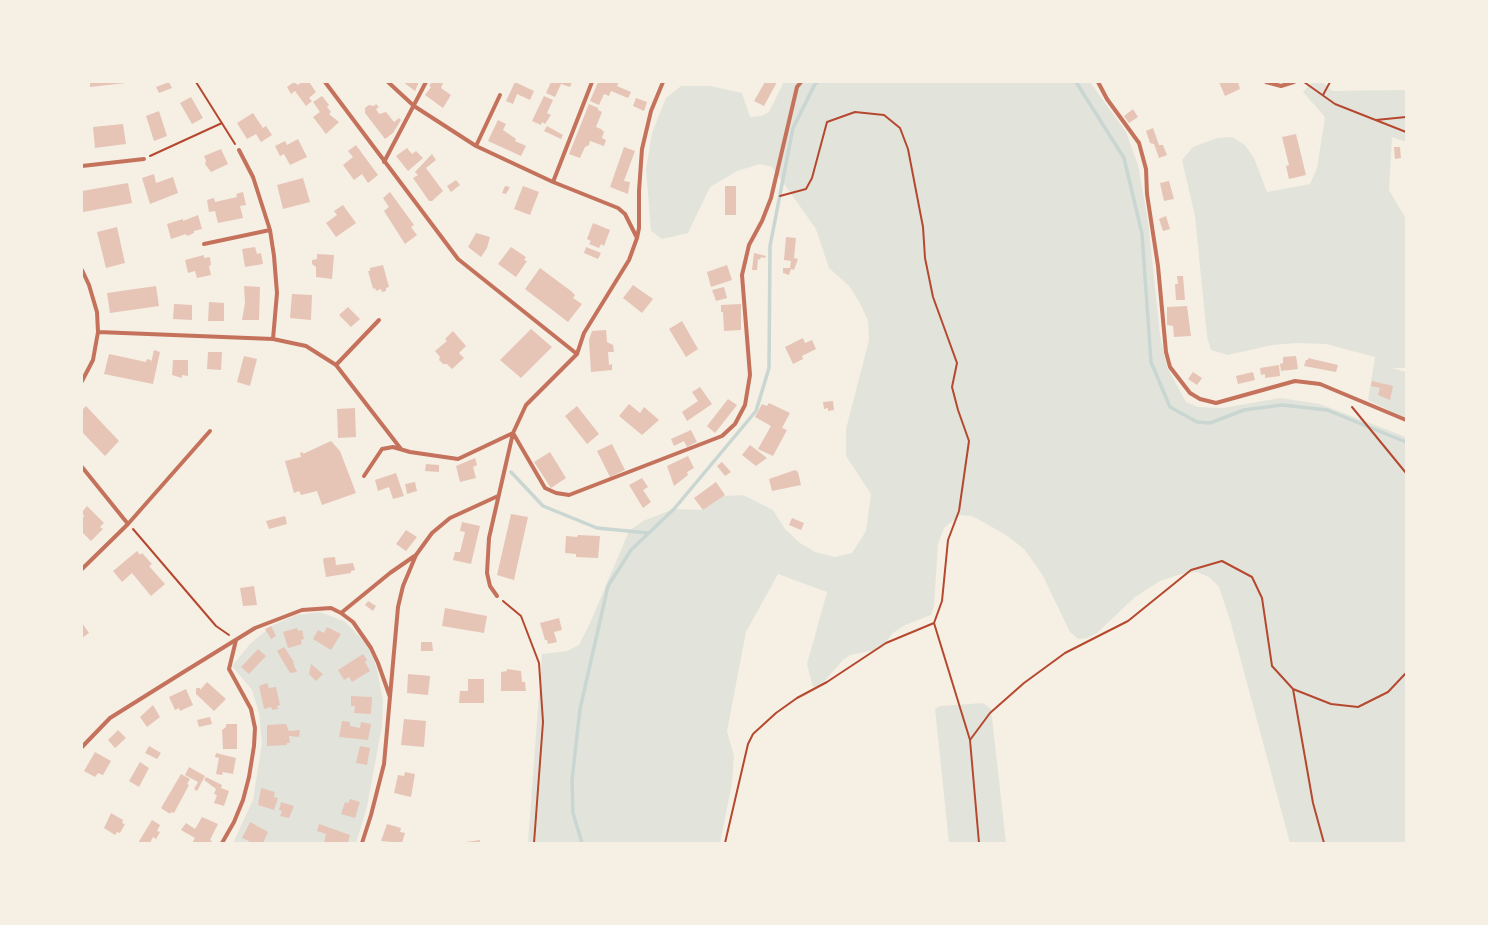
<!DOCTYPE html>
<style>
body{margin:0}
#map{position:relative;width:1488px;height:925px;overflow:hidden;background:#f6efe4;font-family:"Public Sans",sans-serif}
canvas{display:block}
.frame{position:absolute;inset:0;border:83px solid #f6efe4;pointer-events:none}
</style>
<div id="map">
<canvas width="1488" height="925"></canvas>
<div class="frame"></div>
</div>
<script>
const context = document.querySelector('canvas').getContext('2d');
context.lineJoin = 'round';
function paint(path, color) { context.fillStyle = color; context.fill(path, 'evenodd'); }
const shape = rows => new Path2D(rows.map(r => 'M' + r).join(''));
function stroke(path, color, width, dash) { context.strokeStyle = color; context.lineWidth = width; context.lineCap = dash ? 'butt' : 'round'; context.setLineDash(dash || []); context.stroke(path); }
const green = shape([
 [784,82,1090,82,1126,132,1138,165,1148,221,1160,335,1167,367,1186,402,1198,407,1223,408,1280,398,1320,404,1406,437,1406,843,1290,843,1230,620,1219,587,1209,577,1197,572,1181,574,1160,581,1135,597,1097,633,1087,638,1078,639,1070,632,1042,574,1024,549,1006,535,976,518,971,516,960,515,944,528,938,544,934,606,931,615,905,625,893,633,880,649,850,655,843,660,820,686,813,687,807,664,827,592,778,574,746,632,727,731,734,756,732,783,720,843,528,843,542,654,567,651,579,645,590,623,629,531,643,521,674,509,703,510,723,496,743,495,773,510,785,529,800,543,815,552,835,557,852,553,866,531,871,494,846,456,846,429,869,340,868,321,860,303,849,286,829,268,816,229,772,167,760,164,737,171,710,187,688,233,662,239,651,231,646,169,652,133,666,98,681,86,710,86,742,93,750,117,761,116,769,112],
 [1312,82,1322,82,1333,91,1406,90,1406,142,1392,137,1389,190,1406,219,1406,368,1392,368,1406,372,1406,419,1368,400,1375,357,1326,344,1297,343,1272,345,1228,355,1211,350,1207,337,1195,216,1182,160,1193,147,1217,138,1232,137,1245,145,1254,158,1267,192,1310,184,1317,168,1325,117,1303,92],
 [320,612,344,621,369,646,377,669,383,700,382,726,367,807,356,843,233,843,253,800,262,743,259,713,252,690,232,666,250,644,271,626,296,615],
 [983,703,991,709,1006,843,949,843,935,709,940,706]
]);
const stream = shape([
 [1076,82,1124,158,1142,234,1151,362,1170,407,1197,422,1210,423,1244,410,1282,405,1327,410,1406,442],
 [511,472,543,506,597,528,648,533],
 [582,843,573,813,572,780,580,709,608,586,631,550,674,509,756,411,769,368,770,246,793,128,815,84,818,82]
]);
const building = shape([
 [90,82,126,82,126,83,90,87],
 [169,82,172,88,159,93,156,87],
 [294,82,298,85,302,82,309,82,316,92,309,98,312,101,306,106,295,91,291,94,287,87],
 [403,82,419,82,415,91],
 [432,82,443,83,441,88,451,95,443,108,425,95,431,87,429,86],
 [515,82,534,91,530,100,517,94,513,104,506,101],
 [551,82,572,82,570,87,561,84,555,97,546,93],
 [598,82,619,82,617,86,631,92,628,98,611,91,609,96,604,94,599,105,590,101],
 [765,82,777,82,764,106,754,101],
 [1219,82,1238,82,1240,89,1225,96],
 [322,96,329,105,327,107,331,112,329,114,339,122,326,134,313,117,320,112,313,102],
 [544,96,553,100,547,113,551,115,545,124,542,122,541,125,532,121],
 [191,97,203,118,192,124,180,103],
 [636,98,647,102,644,111,633,106],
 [376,104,379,107,376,109,379,114,386,112,394,122,399,118,401,120,393,133,385,139,365,113,365,108,369,105,374,106],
 [589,104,598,108,598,110,602,112,596,127,601,129,604,132,602,138,606,140,604,146,590,141,589,145,585,147,580,158,569,154],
 [1133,109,1138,117,1129,123,1124,116],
 [159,111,167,136,154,141,146,116],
 [253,113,263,128,266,126,272,135,261,142,256,134,247,139,237,123],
 [498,120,506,124,503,130,516,139,515,141,526,146,521,156,488,141],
 [123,124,126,144,95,148,93,127],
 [547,126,563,135,561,139,544,131],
 [1153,128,1159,145,1163,145,1167,155,1159,158,1154,144,1150,143,1146,131],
 [1296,134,1306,175,1289,179,1286,166,1289,165,1282,137],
 [298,139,307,157,290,165,284,154,280,156,275,146,285,141,287,145],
 [356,145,378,175,368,183,362,174,354,180,343,165,353,157,348,151],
 [624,147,635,151,624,181,630,182,628,194,610,187],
 [1394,147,1400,147,1401,158,1395,159],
 [407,148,412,154,416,151,423,158,408,171,396,156],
 [221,149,228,164,211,172,205,164,206,161,204,156],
 [432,154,436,160,426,168,443,191,432,201,429,201,413,178,418,175,415,172],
 [154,174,156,183,173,177,178,193,150,204,142,178],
 [303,178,310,202,283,209,277,185],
 [456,180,460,185,451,192,447,186],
 [1169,181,1174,199,1164,201,1160,183],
 [128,183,132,203,83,212,82,191],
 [505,186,510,187,506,194,502,193],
 [523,186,539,192,530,215,514,209],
 [725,186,736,186,736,215,725,215],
 [243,192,246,205,240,206,243,218,218,223,215,211,209,212,207,200,214,198,215,202,237,197,236,194],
 [390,192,414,225,411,227,417,235,405,244,384,211,389,207,383,198],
 [343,205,356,223,336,237,326,223,337,215,334,211],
 [198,215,202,229,194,231,194,233,187,236,186,234,171,239,167,224,183,219,183,221],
 [1166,216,1170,229,1163,231,1159,219],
 [593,223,610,230,604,246,601,244,599,248,589,244,591,241,587,239],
 [117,227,125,263,106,268,97,232],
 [476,233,490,237,487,248,481,257,468,247],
 [786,237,796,238,794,258,798,259,794,270,791,269,789,275,783,273,783,268,790,268,791,261,784,260],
 [255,247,257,254,261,253,263,264,245,267,242,249],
 [511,247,526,257,524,260,527,261,516,277,498,264],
 [586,247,601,253,598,259,584,253],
 [754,253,766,256,765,258,761,257,760,260,758,259,757,270,752,270],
 [317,254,334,255,332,279,316,277,316,267,312,264,312,260,317,259],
 [204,255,204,258,210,257,211,265,209,266,211,275,197,278,195,271,188,273,185,260],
 [383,265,389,287,386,288,386,291,382,292,381,289,376,291,375,288,373,289,368,271,370,271,370,268],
 [727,265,732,280,711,287,707,272],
 [540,268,571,291,575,295,573,298,582,304,568,322,525,289],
 [1177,276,1183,276,1185,300,1176,300,1175,284,1178,284],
 [633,285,653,299,642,313,623,298],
 [156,286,159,306,110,313,107,293],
 [244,286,260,287,259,320,242,320,245,303],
 [724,287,727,298,716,301,712,290],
 [292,294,312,295,311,320,290,318],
 [209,302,224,303,224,321,208,321],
 [174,304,192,305,192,320,173,319],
 [741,304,741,330,724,331,723,312,721,312,721,305],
 [1187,306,1191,336,1174,337,1173,326,1167,325,1167,307],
 [348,307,360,319,351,327,339,315],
 [682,321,698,349,686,357,669,329],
 [531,329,552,347,521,378,500,360],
 [606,330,607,342,613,345,614,352,608,352,609,365,612,364,612,370,591,372,589,340,592,331],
 [453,331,466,346,459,353,464,358,452,369,447,364,443,364,439,360,440,357,435,351,447,341,445,339],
 [803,338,805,343,812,340,816,349,802,356,803,359,793,364,785,347],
 [154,350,160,352,153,384,104,374,109,354,146,362,147,359,151,360,151,363],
 [208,352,222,352,221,370,207,369],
 [244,356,257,359,250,386,237,382],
 [1296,356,1298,369,1281,371,1280,364,1283,363,1283,357],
 [1308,358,1338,365,1336,372,1304,366,1306,360,1308,360],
 [173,360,188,360,188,376,182,375,182,378,172,375],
 [1279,365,1280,376,1265,378,1265,374,1261,375,1260,368],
 [1193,372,1202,378,1197,385,1188,379],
 [1253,372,1255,380,1238,384,1236,376],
 [1372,381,1393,386,1390,400,1378,395,1380,388,1371,386],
 [700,387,712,404,687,421,682,412,698,401,692,392],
 [728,399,737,405,715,433,707,426],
 [833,401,834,410,828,411,828,408,824,409,823,402],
 [769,403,790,413,782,428,787,430,773,456,758,449,771,426,755,417,762,404,767,406],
 [629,404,640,413,644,407,659,420,642,435,619,416],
 [86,406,119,441,105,456,82,432,82,410],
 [577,406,599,434,587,444,565,416],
 [355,408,356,437,338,438,337,409],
 [691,430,697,442,687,447,684,441,674,446,671,439],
 [331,441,340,451,356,493,322,505,317,491,301,495,299,491,294,493,285,461,301,457,300,453,303,452,303,454],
 [612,444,625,470,610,477,597,451],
 [750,445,767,458,756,466,742,455],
 [550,452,566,478,551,488,534,462],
 [688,456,694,468,687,472,688,475,674,486,667,466],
 [475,458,477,465,473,467,476,478,460,482,456,466],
 [722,462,731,472,725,476,717,466],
 [426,464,439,465,439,472,425,471],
 [795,470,798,472,801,485,772,491,769,479],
 [396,473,404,496,393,499,389,487,378,491,375,480],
 [642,478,648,487,643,490,651,502,643,508,629,485],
 [415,482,417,491,407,494,405,484],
 [716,482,725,495,703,510,694,498],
 [87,506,104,523,100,527,103,529,91,541,82,532,82,519,84,516,82,512],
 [511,514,528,517,514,580,497,575],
 [285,516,287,524,269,529,266,521],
 [792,518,804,523,801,530,789,525],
 [462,522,480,526,471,564,453,560,455,552,460,552,465,532,460,531],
 [406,530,417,537,406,551,396,544],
 [578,535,600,536,598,558,576,557,576,554,565,553,566,536,577,537],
 [137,551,140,555,142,553,152,564,149,566,165,584,151,596,132,573,122,582,113,571],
 [335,557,336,565,353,563,355,570,351,571,351,573,326,577,323,560,324,558],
 [254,586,257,605,243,606,240,588],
 [368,601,376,606,373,611,365,605],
 [445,608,487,616,484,633,442,626],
 [559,618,562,630,554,632,557,642,548,644,547,640,545,640,540,623],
 [82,623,89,633,82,638],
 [271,626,276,636,271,639,265,629],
 [327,627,341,634,331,650,313,639,318,630,324,633],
 [297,628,298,631,302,630,304,639,301,640,302,644,288,648,283,632],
 [421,642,432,642,433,651,421,651],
 [284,647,294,662,293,663,297,672,290,673,277,651],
 [258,649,266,656,249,674,241,667],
 [363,654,367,660,365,662,370,671,352,682,349,677,344,680,338,670],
 [311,664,323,674,316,681,309,674],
 [507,669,521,671,522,682,525,682,526,691,501,691,501,672,507,671],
 [408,674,430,676,428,695,407,693],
 [468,679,484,679,484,703,459,703,460,691,468,691],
 [207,682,226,699,214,711,196,694,196,688,200,688,200,690],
 [267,683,269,688,276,687,280,705,277,706,278,709,272,710,271,707,264,709,259,686],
 [186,689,193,705,180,711,179,708,175,710,169,697],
 [351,696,372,697,371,714,354,713,355,706,351,706],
 [153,705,160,717,147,727,140,717],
 [210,717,212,724,199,727,197,720],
 [404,719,426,721,424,747,401,745],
 [342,721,350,722,350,726,360,728,361,722,371,724,368,740,339,737],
 [226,724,237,724,237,749,223,749,222,730,226,727],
 [286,724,289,731,300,730,299,737,289,736,290,743,287,743,287,745,267,746,267,725],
 [118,730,126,738,115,748,108,740],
 [149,746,161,753,157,759,145,753],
 [360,746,370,748,367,765,356,763],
 [95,752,111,761,103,775,98,773,95,777,84,771],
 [216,753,236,758,233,774,223,772,222,775,216,774,219,758,215,757],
 [140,762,149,768,139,787,129,781],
 [189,767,205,776,197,791,194,789,198,782,185,775],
 [405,772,415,774,411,797,394,793,398,775,404,776],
 [181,774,190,779,187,784,189,785,174,813,171,812,170,814,161,808],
 [206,777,222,785,221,788,229,791,224,806,214,803,217,795,214,794,216,789,204,780],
 [261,788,275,792,274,797,278,798,274,810,258,805],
 [350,799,360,802,355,818,341,814,345,802,348,803],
 [281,802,294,806,289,818,280,816,282,811,279,810],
 [111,813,123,820,122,823,125,824,120,833,117,832,115,835,104,828],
 [202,817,218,824,210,840,212,841,211,843,192,843,195,838,181,830,186,823,195,829],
 [152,820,160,825,157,831,160,832,156,839,153,837,150,843,138,843],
 [250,822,268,832,263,843,248,843,249,841,242,838],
 [319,824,350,835,348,843,324,843,326,834,317,831],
 [387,824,401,828,400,832,405,833,402,843,381,841],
 [480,840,480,843,466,843,466,842]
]);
const path = shape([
 [196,82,235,144],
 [1304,82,1335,104,1406,132],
 [1323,95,1330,82],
 [1376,120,1406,117],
 [150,156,222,123],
 [1352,407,1406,473],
 [133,529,216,626,229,635],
 [503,601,521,616,539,663,543,722,534,843],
 [934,623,970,740],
 [1293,689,1313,803,1324,843],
 [725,843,748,744,753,734,776,713,797,698,827,682,886,643,934,623,942,601,948,540,959,511,969,441,958,410,952,387,957,363,933,297,925,258,923,227,908,149,900,128,884,115,855,112,827,122,812,178,806,189,780,196],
 [979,843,970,740,990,713,1024,683,1065,653,1128,621,1191,570,1222,561,1252,577,1262,598,1272,666,1293,689,1331,704,1358,707,1388,692,1406,673]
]);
const minor = shape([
 [325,82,458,259,577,354],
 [388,82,414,106,476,146,553,182,618,208,625,214,637,238],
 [1098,82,1107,99,1139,143,1146,169,1147,194,1158,266,1166,352,1170,367,1190,393,1200,399,1216,403,1295,381,1320,384,1406,420],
 [1266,82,1281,86,1294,82],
 [476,146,500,95],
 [239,150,253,177,270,230,274,256,277,293,273,339],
 [384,162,426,82],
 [82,166,144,159],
 [553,182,592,82],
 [204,244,270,230],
 [82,270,89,285,97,312,98,332,93,360,82,381],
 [98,332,273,339,306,346,336,365,401,449],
 [336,365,379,320],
 [513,433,545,488,556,493,569,495,722,436,735,424,745,405,750,375,742,275,749,245,762,221,771,198,797,87,801,82],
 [82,467,128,524],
 [364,476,382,449,393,447,410,452,458,459,513,433],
 [82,569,128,524,210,431],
 [497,596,490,586,487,573,489,538,513,433,526,405,577,354,584,333,629,260,637,238,639,228,639,191,642,149,651,111,663,82],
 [341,613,390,573,416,555,432,533,450,518,498,496],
 [82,747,110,718,182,673,255,628,302,610,331,608,341,613,353,622,371,648,378,663,390,697],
 [222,843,234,822,243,800,249,777,254,746,255,728,251,709,229,669,236,640],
 [362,843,371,815,384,764,398,607,403,586,416,555]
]);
paint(green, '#e2e4dc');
stroke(stream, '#c9d6d2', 3.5);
paint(building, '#e6c5b7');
stroke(path, '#b5482f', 2);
stroke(minor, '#c5725c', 4);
</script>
